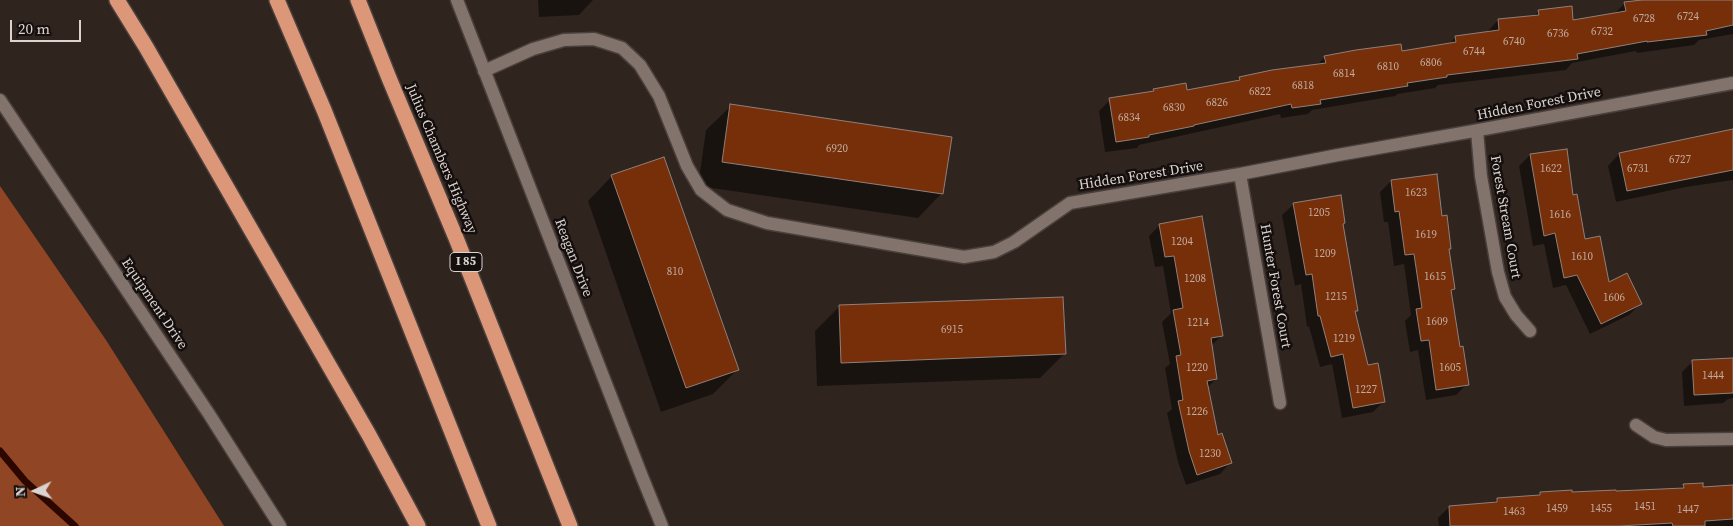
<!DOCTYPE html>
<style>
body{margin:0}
#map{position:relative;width:1733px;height:526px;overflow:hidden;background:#30241f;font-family:"Source Serif 4",serif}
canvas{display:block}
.north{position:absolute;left:10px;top:466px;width:50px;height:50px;-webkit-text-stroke:4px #140f0d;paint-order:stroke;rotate:267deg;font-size:14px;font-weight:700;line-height:20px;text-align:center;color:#dbd3d0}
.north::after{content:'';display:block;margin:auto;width:18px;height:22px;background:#dbd3d0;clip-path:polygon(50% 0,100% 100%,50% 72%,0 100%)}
.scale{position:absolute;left:10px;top:20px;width:71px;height:22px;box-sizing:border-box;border:2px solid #dbd3d0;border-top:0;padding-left:6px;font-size:15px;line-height:18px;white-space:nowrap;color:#dbd3d0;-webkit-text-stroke:4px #140f0d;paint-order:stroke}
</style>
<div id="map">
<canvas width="1733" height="526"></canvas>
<div class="north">N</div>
<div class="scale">20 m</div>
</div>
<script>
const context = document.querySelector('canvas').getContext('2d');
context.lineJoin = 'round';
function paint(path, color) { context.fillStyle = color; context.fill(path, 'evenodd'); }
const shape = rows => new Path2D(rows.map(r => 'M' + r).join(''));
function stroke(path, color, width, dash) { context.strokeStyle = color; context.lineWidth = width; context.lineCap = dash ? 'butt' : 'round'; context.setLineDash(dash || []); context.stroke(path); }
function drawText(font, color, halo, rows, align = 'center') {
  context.font = font + ' "Source Serif 4",serif'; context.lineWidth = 5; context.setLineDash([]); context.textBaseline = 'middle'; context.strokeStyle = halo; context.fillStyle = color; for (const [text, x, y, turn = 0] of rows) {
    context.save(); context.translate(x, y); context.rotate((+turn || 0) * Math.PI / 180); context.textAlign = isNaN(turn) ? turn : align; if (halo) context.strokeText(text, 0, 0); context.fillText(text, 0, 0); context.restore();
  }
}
const forest = shape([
 [0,186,106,340,224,526,0,526]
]);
const shadow = shape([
 [538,0,593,0,579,15,539,17],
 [1653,0,1733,0,1733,34,1699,40,1694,45,1637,53,1636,51,1572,63,1566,70,1438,85,1435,88,1398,94,1395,96,1312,110,1308,114,1281,118,1280,114,1139,145,1137,148,1105,152,1099,111,1110,100,1152,93,1154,90,1186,92,1236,82,1239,78,1272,71,1317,65,1325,57,1401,52,1448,45,1456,37,1487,32,1498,20,1533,17,1539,11,1572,22,1614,14,1625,3],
 [731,106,942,193,918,218,698,186,706,130],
 [1733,131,1733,180,1686,187,1616,202,1608,166,1619,154],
 [1530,155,1572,196,1584,241,1609,283,1640,304,1629,315,1590,334,1566,285,1553,288,1544,244,1533,246,1519,166],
 [612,176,738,369,713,394,661,412,588,201],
 [1391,181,1441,217,1449,249,1448,250,1454,289,1450,292,1459,348,1467,384,1456,395,1426,400,1418,350,1410,352,1405,321,1411,315,1404,264,1394,266,1388,222,1384,222,1380,192],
 [1294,204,1342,225,1357,310,1354,314,1367,366,1384,401,1373,412,1342,418,1332,364,1320,367,1309,326,1307,327,1301,284,1295,286,1282,215],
 [1160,225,1222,335,1211,346,1216,379,1207,388,1217,436,1231,462,1220,474,1186,485,1178,462,1167,413,1172,409,1165,368,1170,364,1162,322,1171,313,1163,266,1155,267,1149,236],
 [839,307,1064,354,1040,378,817,386,815,331],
 [1733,359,1733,398,1728,399,1723,403,1684,406,1682,372,1693,361],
 [1684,485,1702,488,1733,487,1733,526,1439,526,1438,518,1449,507,1492,504,1497,499,1536,497,1540,493,1679,489]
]);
const stream = shape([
 [0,451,25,481,75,526]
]);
const building = shape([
 [1642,0,1733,0,1733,25,1706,31,1707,35,1647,42,1647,41,1577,54,1578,59,1447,75,1447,77,1407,83,1408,86,1320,100,1321,104,1292,108,1291,104,1194,125,1194,126,1149,135,1149,137,1116,142,1109,98,1154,91,1153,89,1186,83,1187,90,1240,80,1239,77,1272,70,1326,63,1324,56,1356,50,1401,44,1402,51,1456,42,1455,36,1499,30,1498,19,1539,15,1538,10,1572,6,1573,20,1626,11,1624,2,1642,0],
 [730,104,952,137,943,194,722,162,730,104],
 [1733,129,1733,170,1627,191,1619,153,1733,129],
 [1567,149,1573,195,1577,194,1585,239,1600,236,1609,282,1627,273,1642,304,1601,324,1577,275,1564,278,1555,233,1544,236,1530,154,1567,149],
 [664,157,739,370,686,388,611,175,664,157],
 [1437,174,1442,216,1447,215,1451,249,1449,249,1455,289,1451,290,1460,347,1463,346,1469,385,1436,390,1429,340,1421,341,1416,309,1422,308,1414,254,1405,255,1399,211,1395,212,1391,180,1437,174],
 [1341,195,1345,223,1343,224,1358,311,1355,311,1368,365,1378,363,1385,402,1353,408,1343,354,1331,357,1320,316,1318,316,1312,274,1306,275,1293,203,1341,195],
 [1202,216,1223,336,1211,338,1217,379,1207,381,1218,435,1222,433,1232,463,1197,475,1189,451,1178,401,1183,400,1176,356,1181,355,1173,310,1183,308,1174,256,1165,257,1159,224,1202,216],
 [1063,297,1066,354,841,363,839,305,1063,297],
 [1733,358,1733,393,1694,395,1692,360,1733,358],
 [1703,483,1703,487,1733,485,1733,519,1705,521,1705,526,1673,526,1672,523,1619,526,1450,526,1449,506,1497,502,1497,498,1540,495,1540,492,1572,490,1572,492,1616,490,1616,491,1684,488,1683,484,1703,483]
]);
const minor = shape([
 [484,71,533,49,564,40,594,39,622,48,640,65,659,96,687,166,701,190,727,210,767,223,964,257,994,252,1014,242,1070,203,1240,174,1338,155,1468,132,1733,83],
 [0,100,209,414,280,526],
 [1477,131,1481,176,1498,272,1505,297,1516,315,1530,331],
 [1240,174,1280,403],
 [1636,425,1654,437,1666,440,1733,439]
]);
const tertiary = shape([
 [457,0,641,474,662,526]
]);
const motorway = shape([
 [117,0,146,47,369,435,418,526],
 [277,0,324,110,489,526],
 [358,0,389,78,456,238,570,526]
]);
const numberNames = [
 ["6724",1688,17],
 ["6728",1644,19],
 ["6732",1602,32],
 ["6736",1558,34],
 ["6740",1514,42],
 ["6744",1474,52],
 ["6806",1431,63],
 ["6810",1388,67],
 ["6814",1344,74],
 ["6818",1303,86],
 ["6822",1260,92],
 ["6826",1217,103],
 ["6830",1174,108],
 ["6834",1129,118],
 ["6920",837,149],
 ["6727",1680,160],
 ["1622",1551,169],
 ["6731",1638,169],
 ["1623",1416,193],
 ["1205",1319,213],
 ["1616",1560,215],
 ["1619",1426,235],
 ["1204",1182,242],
 ["1209",1325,254],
 ["1610",1582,257],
 ["810",675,272],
 ["1615",1435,277],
 ["1208",1195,279],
 ["1215",1336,297],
 ["1606",1614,298],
 ["1609",1437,322],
 ["1214",1198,323],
 ["6915",952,330],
 ["1219",1344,339],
 ["1220",1197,368],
 ["1605",1450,368],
 ["1444",1713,376],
 ["1227",1366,390],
 ["1226",1197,412],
 ["1230",1210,454],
 ["1451",1645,507],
 ["1459",1557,509],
 ["1455",1601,509],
 ["1447",1688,510],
 ["1463",1514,512]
];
const shields = [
 [466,262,32]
];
const shieldNames = [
 ["I 85",466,262]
];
const streetNames = [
 ["Hidden Forest Drive",1539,104,-11],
 ["Julius Chambers Highway",441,159,67],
 ["Hidden Forest Drive",1141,176,-9],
 ["Forest Stream Court",1505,217,80],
 ["Reagan Drive",573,258,69],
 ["Hunter Forest Court",1275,286,80],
 ["Equipment Drive",154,304,56]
];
paint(forest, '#904624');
paint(shadow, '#0007');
stroke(stream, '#2c0700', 7);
paint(building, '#762f09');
stroke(building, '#8f807a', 1);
stroke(minor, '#4b403d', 15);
stroke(tertiary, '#4b403d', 15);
stroke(motorway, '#4b403d', 18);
stroke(minor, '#82736d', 12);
stroke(tertiary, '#82736d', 12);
stroke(motorway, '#dc9779', 15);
drawText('11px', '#c2aa9e', null, numberNames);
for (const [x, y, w] of shields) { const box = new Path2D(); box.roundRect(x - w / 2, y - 9.5, w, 19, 4); context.fillStyle = '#140f0d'; context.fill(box); stroke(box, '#dbd3d0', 1); }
drawText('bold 12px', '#dbd3d0', null, shieldNames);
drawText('14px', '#dbd3d0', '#140f0d', streetNames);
</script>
